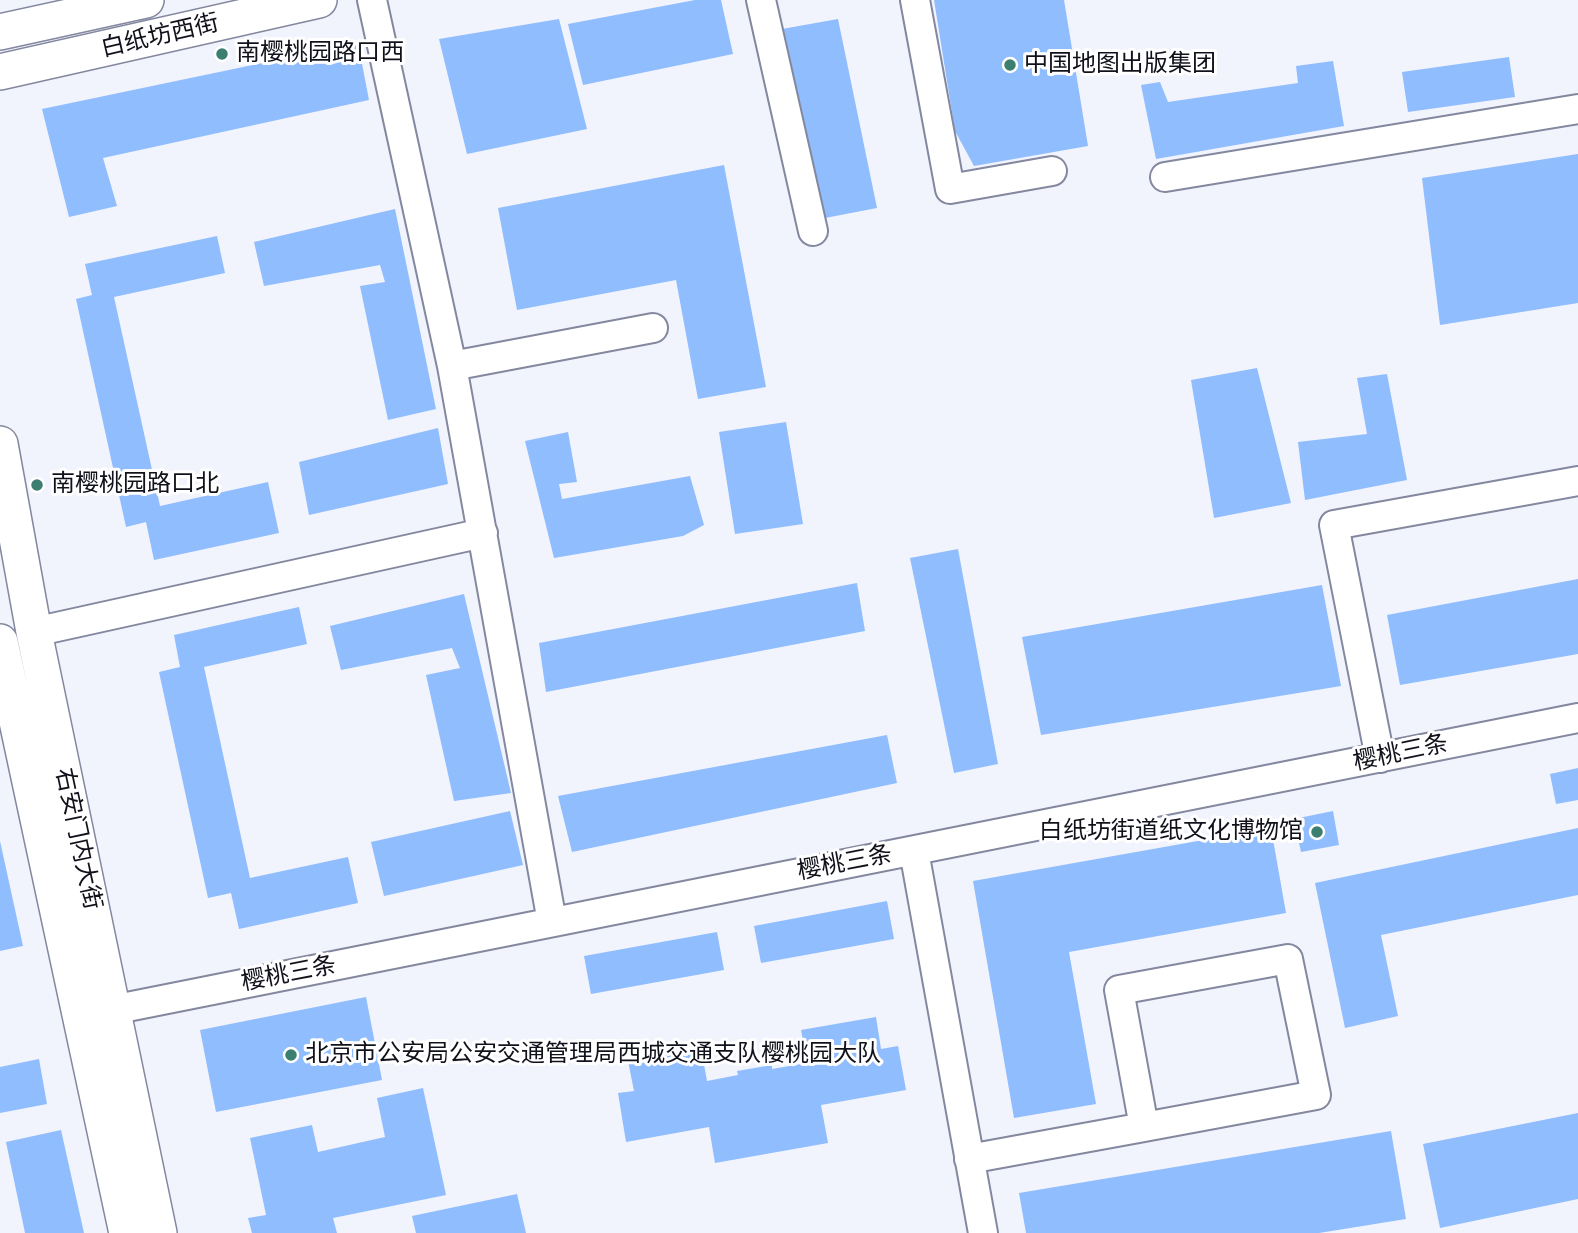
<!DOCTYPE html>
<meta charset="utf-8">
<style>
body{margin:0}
canvas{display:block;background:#f1f3fd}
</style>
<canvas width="1578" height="1233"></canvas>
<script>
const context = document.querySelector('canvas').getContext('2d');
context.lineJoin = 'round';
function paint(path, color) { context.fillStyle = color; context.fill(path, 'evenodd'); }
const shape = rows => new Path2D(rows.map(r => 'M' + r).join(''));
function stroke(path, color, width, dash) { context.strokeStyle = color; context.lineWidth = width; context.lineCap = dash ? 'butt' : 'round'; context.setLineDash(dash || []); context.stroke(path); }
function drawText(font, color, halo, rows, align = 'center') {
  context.font = font + ' "Roboto Condensed","Noto Sans SC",sans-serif'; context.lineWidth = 6; context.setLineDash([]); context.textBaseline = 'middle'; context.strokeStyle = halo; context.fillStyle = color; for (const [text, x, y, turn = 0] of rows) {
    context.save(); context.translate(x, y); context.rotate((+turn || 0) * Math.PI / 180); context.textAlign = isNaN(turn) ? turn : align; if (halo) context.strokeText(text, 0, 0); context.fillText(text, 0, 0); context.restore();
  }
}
const building = shape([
 [695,0,721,0,733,54,583,85,568,24],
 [934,0,1064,0,1088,146,974,166,955,131],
 [559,19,587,129,467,154,439,39],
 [838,19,877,208,825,218,782,29],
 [358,43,369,100,103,158,117,206,69,217,42,109],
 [1509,57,1515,97,1408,112,1402,72],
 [1333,61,1344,126,1156,159,1141,85,1160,82,1168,102,1298,83,1296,66],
 [1578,154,1578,303,1440,325,1422,178],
 [724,165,766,387,698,399,676,280,517,310,498,208],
 [395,209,436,409,388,420,360,286,385,282,380,265,264,286,254,242],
 [217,236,225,273,114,297,160,506,268,482,279,533,154,560,146,522,126,527,76,299,92,295,85,264],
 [1257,368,1291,503,1214,518,1191,380],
 [1387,374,1407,480,1305,500,1298,442,1367,434,1357,378],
 [786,422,803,524,735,534,719,432],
 [438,428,448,484,309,515,299,462],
 [568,432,577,482,559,484,562,499,690,476,704,525,683,536,554,558,525,441],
 [958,549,998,764,954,773,910,558],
 [1578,579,1578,654,1400,685,1387,615],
 [857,583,865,631,546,692,539,643],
 [1322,585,1341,686,1041,735,1022,637],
 [464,594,511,793,454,801,426,675,460,668,452,648,341,670,330,626],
 [299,607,307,644,204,667,250,878,348,857,358,903,239,929,231,893,208,898,159,672,180,667,174,635],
 [887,735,897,783,572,852,558,796],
 [1578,768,1578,800,1556,804,1550,774],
 [510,811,523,865,384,896,371,842],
 [1333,811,1339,845,1301,852,1294,819],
 [1271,828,1286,913,1069,952,1096,1104,1014,1118,973,881],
 [1578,828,1578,895,1381,935,1398,1016,1345,1028,1315,883],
 [0,841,23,946,0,951],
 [887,901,894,939,761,963,754,926],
 [717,932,724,970,591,994,584,956],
 [366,997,382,1080,216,1112,200,1030],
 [876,1017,881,1049,898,1046,906,1090,821,1105,828,1143,715,1163,709,1127,626,1142,618,1093,634,1091,628,1061,701,1048,707,1081,738,1075,737,1071,772,1065,772,1069,807,1063,801,1030],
 [39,1059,47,1104,0,1113,0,1067],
 [423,1088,446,1195,333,1218,337,1233,252,1233,248,1218,266,1215,250,1138,312,1125,318,1152,385,1137,377,1098],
 [1578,1113,1578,1199,1440,1228,1423,1144],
 [61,1130,84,1233,25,1233,6,1142],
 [1391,1131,1406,1219,1319,1233,1026,1233,1019,1193],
 [517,1194,526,1233,416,1233,412,1216]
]);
const minor = shape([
 [372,0,452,366,552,922],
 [761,0,813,231],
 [915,0,950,189,1052,171],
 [1165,177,1578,109],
 [452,366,653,328],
 [34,632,483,533],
 [1380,758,1334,525,1578,481],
 [914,851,983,1233],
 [112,1010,1578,718],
 [969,1159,1144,1127,1316,1095,1288,959,1119,990,1144,1127]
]);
const major = shape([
 [0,32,146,0],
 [0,72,319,0],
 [0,444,34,632,159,1233],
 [0,642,127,1233]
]);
const markers = [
 [222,54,7,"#3c7e6f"],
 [1010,65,7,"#3c7e6f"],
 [37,485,7,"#3c7e6f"],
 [1317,832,7,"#3c7e6f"],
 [291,1055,7,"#3c7e6f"]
];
const streetNames = [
 ["白纸坊西街",160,37,-13],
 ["樱桃三条",1401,754,-12],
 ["右安门内大街",77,839,78],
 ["樱桃三条",845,864,-11],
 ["樱桃三条",289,975,-11]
];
const poiNames = [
 ["南樱桃园路口西",236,54],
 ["中国地图出版集团",1024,65],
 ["南樱桃园路口北",51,485],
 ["白纸坊街道纸文化博物馆",1303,832,"right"],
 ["北京市公安局公安交通管理局西城交通支队樱桃园大队",305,1055]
];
paint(building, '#90bdfe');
stroke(minor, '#83889f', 32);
stroke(major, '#83889f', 38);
stroke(minor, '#fff', 28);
stroke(major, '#fff', 35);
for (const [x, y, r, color] of markers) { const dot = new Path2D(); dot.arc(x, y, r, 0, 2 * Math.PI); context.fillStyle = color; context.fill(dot); stroke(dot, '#fff', 2.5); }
drawText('24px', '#10111a', '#fff', streetNames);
drawText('24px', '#10111a', '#fff', poiNames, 'left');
</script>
